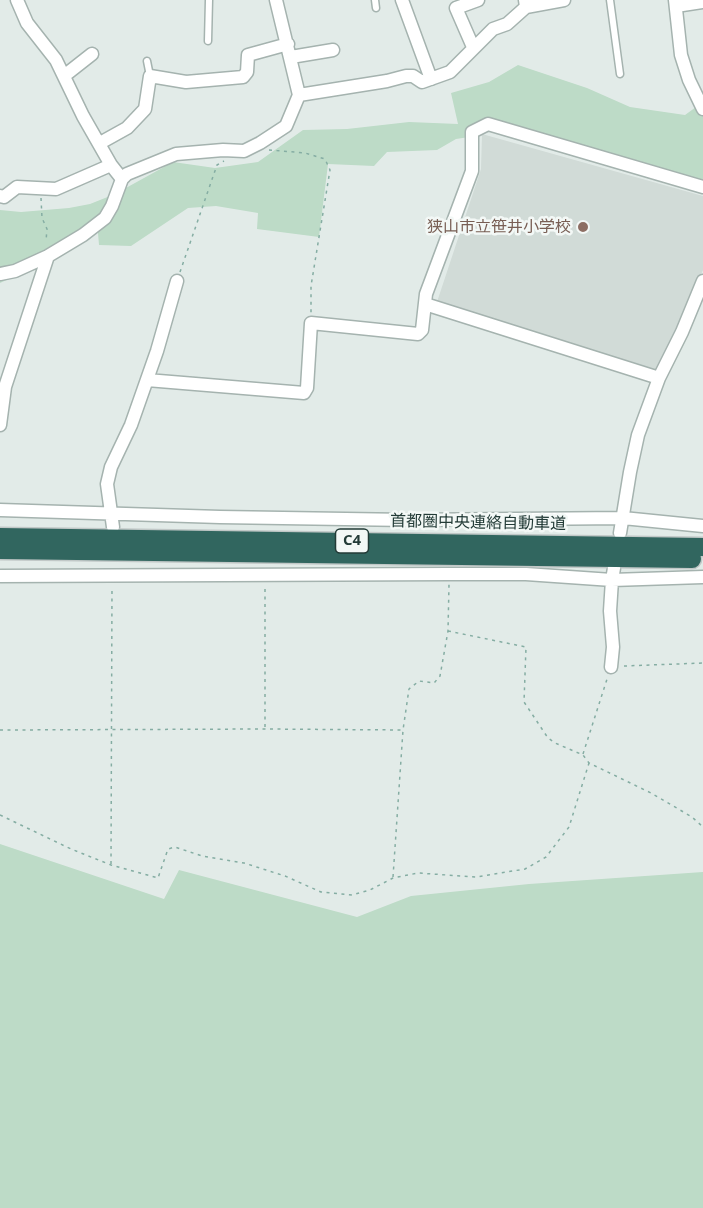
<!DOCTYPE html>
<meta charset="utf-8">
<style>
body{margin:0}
canvas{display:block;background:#e2ebe8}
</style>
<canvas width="703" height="1208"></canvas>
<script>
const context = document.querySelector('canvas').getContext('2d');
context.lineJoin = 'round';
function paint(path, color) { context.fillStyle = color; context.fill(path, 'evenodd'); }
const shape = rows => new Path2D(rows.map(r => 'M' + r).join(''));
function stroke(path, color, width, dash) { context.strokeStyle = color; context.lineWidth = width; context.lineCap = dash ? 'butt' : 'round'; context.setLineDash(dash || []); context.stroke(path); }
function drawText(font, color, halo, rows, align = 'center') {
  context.font = font + ' "Open Sans","Noto Sans JP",sans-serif'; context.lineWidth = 5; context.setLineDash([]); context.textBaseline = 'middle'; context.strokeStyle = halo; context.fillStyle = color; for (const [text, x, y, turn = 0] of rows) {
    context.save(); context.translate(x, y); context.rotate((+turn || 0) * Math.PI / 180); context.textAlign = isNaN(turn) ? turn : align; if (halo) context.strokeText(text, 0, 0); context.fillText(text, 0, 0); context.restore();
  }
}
const built = shape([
 [482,134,703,196,703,270,657,371,434,311,481,169]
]);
const green = shape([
 [518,65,587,88,630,107,685,115,703,102,703,183,484,127,476,136,456,139,437,150,387,152,374,166,328,164,319,237,257,229,258,213,216,206,188,208,131,246,99,245,97,221,54,258,0,283,0,210,21,212,69,208,90,204,115,194,173,162,215,168,258,162,303,130,347,129,409,122,458,124,451,93,489,82],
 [0,844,164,899,179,870,357,917,411,896,529,884,703,872,703,1208,0,1208]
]);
const path = shape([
 [269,150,305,153,325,159,330,170,311,286,311,313],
 [41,198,42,218,47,229,46,241],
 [180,272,217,165,224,161],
 [448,631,526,647,524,702,548,738,555,743,583,755,589,763,651,793,692,817,703,827],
 [624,666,703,663],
 [265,727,265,585],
 [0,730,264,729,403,730],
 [583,754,608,676],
 [0,815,71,849,111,865,158,878,168,849,175,847,202,856,244,863,285,876,321,892,352,895,370,890,393,878,418,873,476,877,525,869,546,857,569,827,589,763],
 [111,864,112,587],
 [393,877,403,730,409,689,419,681,434,683,440,676,448,631,449,584]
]);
const service = shape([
 [375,0,376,8],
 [610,0,620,74],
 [208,41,209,0],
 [147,61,150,76]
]);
const minor = shape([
 [402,0,431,79],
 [525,0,526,7,564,0],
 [675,0,681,55,689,80,703,109],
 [676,6,703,2],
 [473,47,456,8,478,0],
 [291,57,333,50],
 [64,76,92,54],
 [299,95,387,81,406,76,413,76,422,82,450,72,493,29,507,24,526,7],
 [100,143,127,128,145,109,150,76,186,82,243,77,247,72,248,55,288,44],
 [122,179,127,174,176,154,223,150,244,151,260,143,286,126,299,95,276,0],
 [0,196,4,197,17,187,56,189,111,165],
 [0,274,15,271,48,256,83,235,105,218,112,206,122,179,111,165,83,116,56,60,27,23,17,0],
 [425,304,659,378],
 [147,380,304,393,307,388,311,323,418,334,422,330,426,294,472,171,472,132,488,124,703,187],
 [0,425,5,387,48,256],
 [0,510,220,517,408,520,623,518,703,526],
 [113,527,107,484,111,467,131,425,157,351,177,281],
 [620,533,630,472,638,435,659,378,682,332,703,281],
 [0,576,449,574,526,574,612,580,703,577],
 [611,667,613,647,610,611,612,580,614,568]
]);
const motorway = shape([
 [0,537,703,547],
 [0,550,692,559]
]);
const markers = [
 [583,227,6,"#8d6e63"]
];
const shields = [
 [352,541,33]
];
const shieldNames = [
 ["C4",352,541]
];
const educationNames = [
 ["狭山市立笹井小学校",571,227]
];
const streetNames = [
 ["首都圏中央連絡自動車道",478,523,1]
];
paint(built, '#d1dbd7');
paint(green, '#bddbc7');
stroke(service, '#a5b3af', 9);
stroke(minor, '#a5b3af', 15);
stroke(motorway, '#c1c8c7', 21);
stroke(path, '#85ada3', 1.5, [3, 4.5]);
stroke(service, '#fff', 6);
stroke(minor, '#fff', 12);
stroke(motorway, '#31665f', 18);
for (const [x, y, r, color] of markers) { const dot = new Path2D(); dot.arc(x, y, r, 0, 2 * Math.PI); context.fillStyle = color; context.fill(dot); stroke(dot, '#f3f8f6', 2); }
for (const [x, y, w] of shields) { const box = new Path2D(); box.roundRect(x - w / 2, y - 12, w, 24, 4.5); context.fillStyle = '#f3f8f6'; context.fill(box); stroke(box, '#233b37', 1.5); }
drawText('bold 15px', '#233b37', null, shieldNames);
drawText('16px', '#785e54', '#f3f8f6', educationNames, 'right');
drawText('16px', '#233b37', '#f3f8f6', streetNames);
</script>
